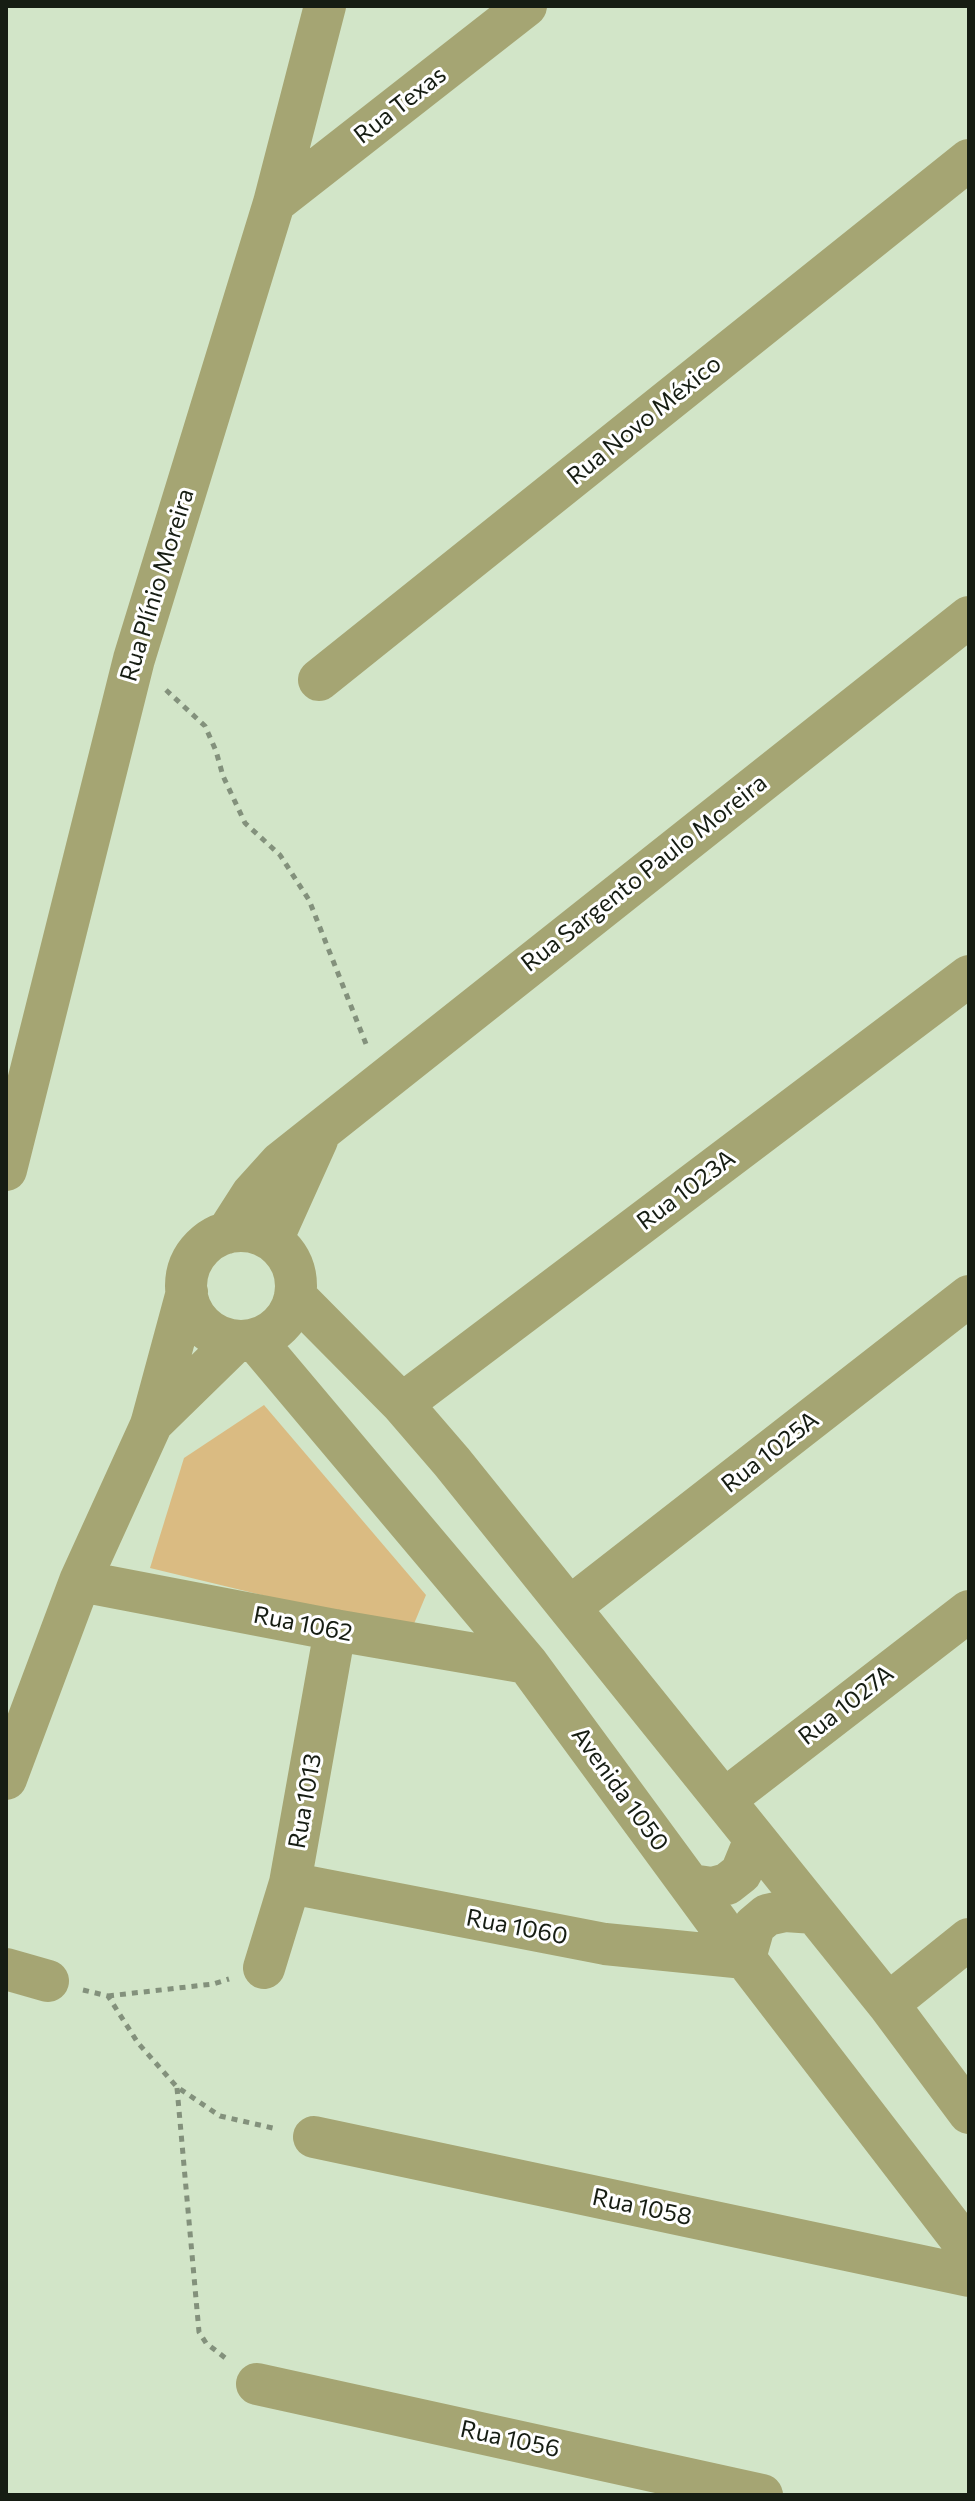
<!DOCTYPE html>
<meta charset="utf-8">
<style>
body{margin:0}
#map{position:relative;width:975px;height:2501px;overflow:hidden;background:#d2e5c8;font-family:Commissioner,sans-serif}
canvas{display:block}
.frame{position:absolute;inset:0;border:8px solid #161d13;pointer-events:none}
</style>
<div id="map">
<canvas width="975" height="2501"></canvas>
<div class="frame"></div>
</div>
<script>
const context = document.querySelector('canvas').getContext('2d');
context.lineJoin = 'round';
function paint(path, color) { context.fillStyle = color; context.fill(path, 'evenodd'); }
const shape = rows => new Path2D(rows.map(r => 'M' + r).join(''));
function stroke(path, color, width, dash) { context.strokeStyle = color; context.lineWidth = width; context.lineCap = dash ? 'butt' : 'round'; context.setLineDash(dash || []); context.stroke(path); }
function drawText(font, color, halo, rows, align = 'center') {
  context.font = font + ' Commissioner,sans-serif'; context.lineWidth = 6; context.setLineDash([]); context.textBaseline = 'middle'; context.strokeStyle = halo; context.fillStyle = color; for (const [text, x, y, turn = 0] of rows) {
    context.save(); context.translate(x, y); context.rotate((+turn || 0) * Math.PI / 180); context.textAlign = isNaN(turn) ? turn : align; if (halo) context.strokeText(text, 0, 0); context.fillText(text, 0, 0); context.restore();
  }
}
const green = shape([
 [264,1405,426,1595,411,1631,150,1568,184,1458]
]);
const path = shape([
 [166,690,205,726,216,751,223,776,245,823,280,855,309,900,366,1044],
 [83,1990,108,1996,138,2043,177,2087,220,2116,277,2129],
 [108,1996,213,1984,229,1979],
 [177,2088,199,2332,206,2343,228,2360]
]);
const minor = shape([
 [274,203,526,6],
 [319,680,969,160],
 [6,1170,134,659,274,203,325,6],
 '186 1286a55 55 0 1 1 110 0a55 55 0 1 1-110 0Z',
 [227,1233,252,1194,280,1163,969,617],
 [272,1240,317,1140],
 [295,1296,402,1404,452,1462,888,2004,969,2113],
 [255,1340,527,1663,720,1926,969,2250],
 [402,1404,969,976],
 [151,1424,236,1341],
 [80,1581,335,1630,527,1663],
 [570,1607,969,1296],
 [6,1779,80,1581,151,1425,187,1292],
 [724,1800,969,1611],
 [290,1883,605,1944,745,1958,754,1926,767,1915,785,1911,815,1913],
 [691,1885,712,1888,727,1884,741,1873,755,1839],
 [264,1968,290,1883,335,1630],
 [6,1969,48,1981],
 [888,2004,969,1939],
 [314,2137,969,2276],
 [257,2384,762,2495]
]);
const streetNames = [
 ["Rua Texas",400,105,-38],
 ["Rua Novo México",644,420,-39],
 ["Rua Plínio Moreira",157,585,-73],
 ["Rua Sargento Paulo Moreira",644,873,-38],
 ["Rua 1023A",686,1190,-37],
 ["Rua 1025A",770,1452,-38],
 ["Rua 1062",303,1624,11],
 ["Rua 1027A",846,1705,-38],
 ["Avenida 1050",620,1789,54],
 ["Rua 1013",305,1801,-80],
 ["Rua 1060",517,1927,11],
 ["Rua 1058",642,2207,12],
 ["Rua 1056",510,2439,12]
];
paint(green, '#dabb82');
stroke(path, '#83917c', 5, [6, 6]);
stroke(minor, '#a5a573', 42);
drawText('24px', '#161d13', '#fff', streetNames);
</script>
